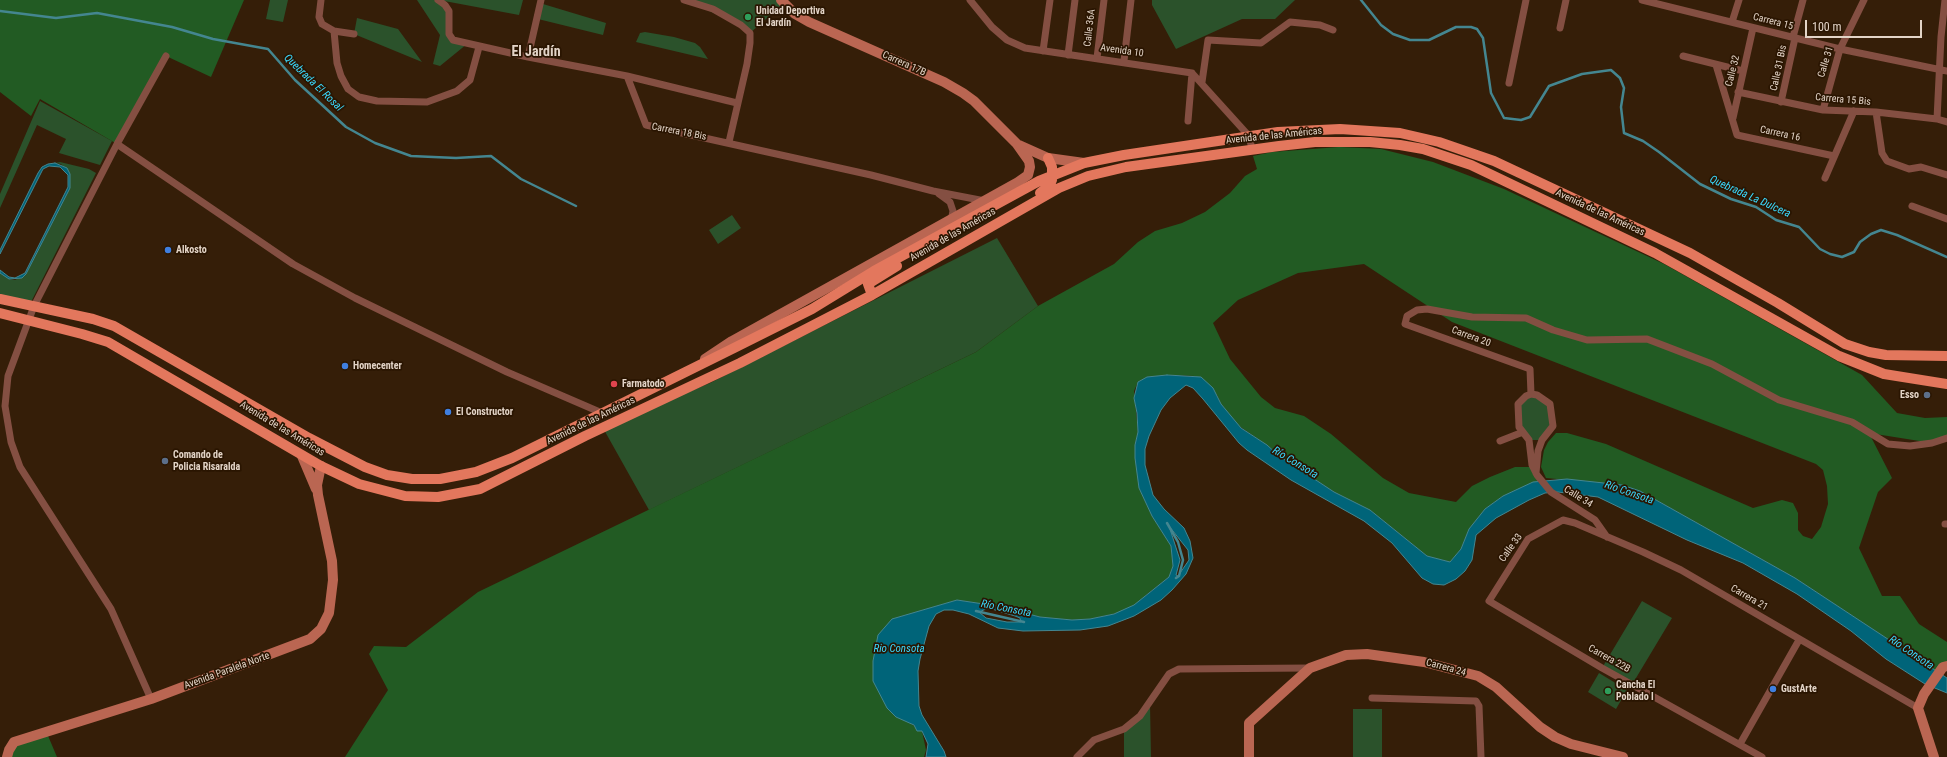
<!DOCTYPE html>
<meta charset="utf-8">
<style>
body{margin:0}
#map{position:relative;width:1947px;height:757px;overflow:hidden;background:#351e08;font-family:"Roboto Condensed",sans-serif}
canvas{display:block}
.scale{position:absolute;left:1805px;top:20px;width:117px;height:18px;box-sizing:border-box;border:2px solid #e3d4c7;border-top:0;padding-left:5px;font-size:12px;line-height:14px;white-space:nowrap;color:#e3d4c7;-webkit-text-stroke:3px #2a1501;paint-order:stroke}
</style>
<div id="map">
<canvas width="1947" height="757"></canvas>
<div class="scale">100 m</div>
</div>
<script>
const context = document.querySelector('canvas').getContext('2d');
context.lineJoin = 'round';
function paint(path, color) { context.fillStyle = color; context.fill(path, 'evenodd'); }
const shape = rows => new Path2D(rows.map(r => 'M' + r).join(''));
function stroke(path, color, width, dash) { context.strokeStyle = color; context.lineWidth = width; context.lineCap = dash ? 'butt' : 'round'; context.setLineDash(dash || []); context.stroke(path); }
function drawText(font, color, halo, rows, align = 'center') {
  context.font = font + ' "Roboto Condensed",sans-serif'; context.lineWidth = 3.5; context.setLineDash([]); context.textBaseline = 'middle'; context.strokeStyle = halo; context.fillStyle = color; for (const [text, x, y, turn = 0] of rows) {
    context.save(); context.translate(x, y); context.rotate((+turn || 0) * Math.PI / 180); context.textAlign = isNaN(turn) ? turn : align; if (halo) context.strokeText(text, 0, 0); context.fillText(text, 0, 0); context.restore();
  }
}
const green = shape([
 [270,0,288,0,283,22,266,19],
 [417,0,438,0,445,5,449,34,467,44,440,66,433,64,440,35],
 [439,0,523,0,519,15],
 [684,0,781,0,783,4,750,33,741,25],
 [1152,0,1295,0,1275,19,1242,19,1176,49,1152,5],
 [543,4,606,23,603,35,538,19],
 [357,18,398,29,422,62,354,34],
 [645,32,674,37,695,43,700,47,708,59,636,42,640,33],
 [40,101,112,141,100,165,59,153,66,139,37,125,0,208,0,194],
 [60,162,89,169,96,173,31,302,0,296,0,273,9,279,15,280,26,274,70,188,70,174,61,164,55,163],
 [732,215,741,228,718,244,709,230],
 [997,238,1038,306,976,352,649,510,603,428,710,383],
 [1526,396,1548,400,1553,426,1542,440,1529,440,1519,427,1518,404],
 [1642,601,1672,618,1633,683,1602,668],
 [1599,673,1627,690,1616,709,1588,692],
 [1150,704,1151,757,1124,757,1124,729],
 [1353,709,1382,709,1382,757,1353,757]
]);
const forest = shape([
 [0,0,244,0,211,77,166,56,117,144,40,99,31,116,0,92],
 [1339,147,1381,149,1433,162,1504,189,1664,264,1862,375,1897,413,1925,418,1947,417,1947,435,1932,443,1869,433,1892,478,1878,492,1859,548,1882,596,1900,596,1919,624,1947,642,1947,669,1936,671,1795,578,1640,491,1622,485,1546,478,1541,467,1544,450,1548,442,1556,433,1567,433,1606,444,1753,508,1782,500,1793,503,1798,513,1798,530,1803,536,1812,539,1821,527,1828,504,1827,486,1823,470,1816,464,1452,322,1364,264,1298,273,1238,300,1213,323,1230,359,1261,397,1275,408,1304,416,1331,434,1383,478,1409,493,1456,502,1472,486,1490,477,1515,467,1530,467,1538,481,1503,496,1485,509,1469,529,1461,549,1450,562,1427,556,1370,510,1334,492,1278,455,1267,445,1239,426,1221,404,1217,395,1195,376,1167,375,1147,377,1138,382,1134,391,1138,432,1135,445,1139,488,1152,516,1171,546,1173,566,1169,577,1146,595,1131,610,1090,619,1072,620,1040,617,997,606,957,600,893,619,887,708,922,731,926,750,924,757,345,757,388,690,369,654,374,646,406,647,478,592,976,352,1038,306,1114,264,1138,242,1155,231,1182,223,1205,212,1230,193,1245,176,1257,169,1253,156,1272,152],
 [46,731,57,757,7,757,9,750]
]);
const water = shape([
 [55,163,67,168,70,174,70,188,26,274,22,278,9,279,0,273,0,270,9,277,15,278,25,273,68,187,68,175,60,167,49,166,43,169,0,254,0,250,38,173,42,167,48,164,55,163],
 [1167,375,1201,377,1213,388,1221,404,1241,428,1267,445,1278,455,1334,492,1370,510,1427,556,1450,562,1461,549,1469,529,1485,509,1503,496,1533,482,1567,479,1622,485,1640,491,1795,578,1947,678,1947,693,1925,684,1886,659,1851,631,1797,594,1743,563,1687,540,1598,497,1558,492,1545,493,1529,500,1496,518,1476,535,1472,560,1465,571,1456,579,1444,585,1433,584,1422,578,1392,543,1364,521,1291,480,1247,450,1239,443,1203,399,1193,388,1186,385,1170,398,1161,410,1149,436,1145,449,1145,465,1153,495,1164,509,1184,528,1190,541,1193,558,1186,574,1172,590,1161,600,1134,616,1108,626,1080,630,1023,631,998,628,969,614,953,610,944,610,936,614,929,626,920,659,918,671,919,706,922,715,944,751,946,757,926,757,928,744,922,731,917,731,914,725,896,717,887,708,873,681,873,661,878,635,892,619,957,600,997,606,1040,617,1072,620,1090,619,1114,614,1134,605,1169,577,1173,566,1171,546,1152,516,1139,488,1135,458,1135,445,1138,432,1137,413,1134,398,1138,382,1147,377,1167,375],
 [1169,526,1188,550,1189,560,1178,576,1176,575,1180,560,1169,526],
 [986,609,992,609,1015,616,1020,618,1021,622,1007,622,986,618,979,612,986,609]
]);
const stream = shape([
 [1361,0,1381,25,1393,34,1410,40,1429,40,1456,27,1471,27,1477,29,1483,38,1491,93,1504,118,1521,120,1530,117,1549,86,1582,74,1611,70,1620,78,1624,88,1621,107,1624,133,1643,141,1659,152,1700,184,1731,199,1756,207,1776,220,1799,227,1820,249,1830,254,1842,257,1854,252,1860,242,1871,234,1881,230,1897,235,1947,257],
 [0,11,56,18,97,13,172,27,213,39,268,49,295,80,346,127,375,143,411,156,456,158,491,156,521,179,576,206],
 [1167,523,1178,542,1183,560,1179,576,1176,578],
 [976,611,1024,622]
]);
const street = shape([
 [321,0,319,17,322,24,334,31,354,34],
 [438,0,445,5,449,11,449,34,453,40,528,57,627,76,646,125,871,175,933,191,985,201],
 [684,0,713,9,741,25,750,33,750,43,747,64,729,142],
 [970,0,992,27,1007,40,1025,48,1192,73,1249,136,1252,149],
 [1642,0,1840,49,1947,71],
 [1732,22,1739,0],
 [1560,28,1566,0],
 [334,31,337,63,341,76,348,89,359,97,377,101,427,102,457,91,470,80,479,47],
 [1793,37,1803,0],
 [1043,51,1050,0],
 [1068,55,1075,0],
 [1683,56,1743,71],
 [528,57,541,0],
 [1097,58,1104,0],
 [1124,61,1131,0],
 [1716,65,1737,135,1834,156],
 [627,76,737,103],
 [1202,82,1208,40,1261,43,1290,22,1320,25,1333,30],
 [1509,83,1526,0],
 [1738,92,1823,110,1876,112,1937,119,1947,122],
 [1781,102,1795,38],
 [1823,110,1840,49,1864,0],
 [1876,112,1882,153,1887,161,1909,169,1921,167,1947,175],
 [1733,118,1753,28],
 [1937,119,1941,37,1945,0],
 [1188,121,1192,73],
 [117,144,293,264,355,298,507,372,602,413],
 [1825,178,1854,111],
 [939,194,950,202,953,211,951,221],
 [1912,206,1947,219],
 [1531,394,1530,369,1405,324,1407,316,1417,310,1427,309,1472,317,1526,318,1553,330,1587,340,1647,339,1712,364,1779,400,1852,422,1888,444,1910,446,1932,443,1947,438],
 [1500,441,1523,432],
 [1536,473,1538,451,1542,440,1553,426,1550,404,1537,395,1531,394,1526,396,1518,404,1519,427,1529,440,1532,465,1537,475,1551,492,1595,520,1607,537],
 [1945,524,1947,524],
 [1372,698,1476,701,1479,706,1481,757],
 [151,699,111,609,20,467,11,442,5,406,8,376,34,306,117,144,166,56],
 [1740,744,1799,640],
 [1077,757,1094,740,1124,729,1140,716,1169,674,1179,669,1310,668],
 [1762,757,1602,668,1489,601,1528,539,1563,520,1575,523,1643,552,1681,570,1918,708]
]);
const secondary = shape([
 [1019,145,1048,158,1084,163],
 [705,359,732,341,1018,182,1028,175,1030,167,1029,161,1017,144,974,101,963,93,944,82,809,22,795,14,781,0],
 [302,456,316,489],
 [7,757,9,750,14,742,151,699,310,639,321,629,329,613,333,580,332,561,318,495,317,485,321,466],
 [1249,757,1249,723,1310,668,1346,655,1367,654,1424,662,1478,676,1496,687,1540,727,1555,737,1571,744,1623,757],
 [1934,757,1918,708,1924,694,1943,667,1947,666]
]);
const primary = shape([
 [1040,193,1050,185,1052,180,1052,167,1048,158],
 [872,295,868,284,897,266],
 [0,299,93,319,114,326,309,438,365,467,387,475,412,479,440,479,476,472,512,458,734,348,812,309,874,271,1039,181,1084,163,1124,155,1278,132,1340,129,1400,133,1439,142,1494,161,1690,253,1778,303,1845,344,1869,352,1886,355,1947,356],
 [0,313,82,334,108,342,321,466,359,484,405,496,438,497,480,489,585,436,740,363,872,295,1059,188,1088,176,1126,167,1279,146,1315,142,1370,142,1400,145,1423,149,1471,165,1655,253,1839,356,1884,374,1947,384]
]);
const markers = [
 [748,17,4,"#2e9e5b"],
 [168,250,4,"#3f7fe0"],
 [345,366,4,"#3f7fe0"],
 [614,384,4,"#e0444e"],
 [1927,395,4,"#5c6f8a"],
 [448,412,4,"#3f7fe0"],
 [165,461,4,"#5c6f8a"],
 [1773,689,4,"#3f7fe0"],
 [1608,691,4,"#2e9e5b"]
];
const poiNames = [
 ["Unidad Deportiva",756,11],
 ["El Jardín",756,23],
 ["Alkosto",176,250],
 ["Homecenter",353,366],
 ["Farmatodo",622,384],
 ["Esso",1919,395,"right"],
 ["El Constructor",456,412],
 ["Comando de",173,455],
 ["Policia Risaralda",173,467],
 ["Cancha El",1616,685],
 ["Poblado I",1616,697],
 ["GustArte",1781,689]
];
const streetNames = [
 ["Carrera 15",1773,22,14],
 ["Calle 36A",1090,28,-83],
 ["Avenida 10",1122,51,8],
 ["Calle 31",1826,62,-73],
 ["Carrera 17B",904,64,24],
 ["Calle 31 Bis",1779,68,-78],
 ["Calle 32",1733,71,-76],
 ["Carrera 15 Bis",1843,100,5],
 ["Carrera 18 Bis",679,132,11],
 ["Carrera 16",1780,134,12],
 ["Avenida de las Américas",1274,136,-6],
 ["Avenida de las Américas",1600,213,25],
 ["Avenida de las Américas",953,235,-30],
 ["Carrera 20",1471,337,20],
 ["Avenida de las Américas",591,421,-26],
 ["Avenida de las Américas",282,429,31],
 ["Calle 34",1578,497,32],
 ["Calle 33",1511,548,-54],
 ["Carrera 21",1749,598,30],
 ["Carrera 22B",1609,659,29],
 ["Carrera 24",1446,668,15],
 ["Avenida Paralela Norte",227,671,-20]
];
const waterNames = [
 ["Quebrada El Rosal",313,83,44],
 ["Quebrada La Dulcera",1750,197,24],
 ["Río Consota",1295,463,31],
 ["Río Consota",1629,493,19],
 ["Río Consota",1006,609,11],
 ["Rio Consota",899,649],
 ["Río Consota",1911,653,34]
];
const districtNames = [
 ["El Jardín",536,52]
];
paint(green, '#2b522b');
paint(forest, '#225b23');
paint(water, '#006479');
stroke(water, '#448690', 1);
stroke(stream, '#448690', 2.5);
stroke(street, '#844f42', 7);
stroke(secondary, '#ba6652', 10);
stroke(primary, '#e3775d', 10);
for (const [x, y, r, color] of markers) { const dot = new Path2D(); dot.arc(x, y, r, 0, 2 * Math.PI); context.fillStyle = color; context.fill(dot); stroke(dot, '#2a1501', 1.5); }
drawText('bold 10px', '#e3d4c7', '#2a1501', poiNames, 'left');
drawText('10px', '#e3d4c7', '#2a1501', streetNames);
drawText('italic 11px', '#3ad9fe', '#2a1501', waterNames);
drawText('bold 14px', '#e3d4c7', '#2a1501', districtNames);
</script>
